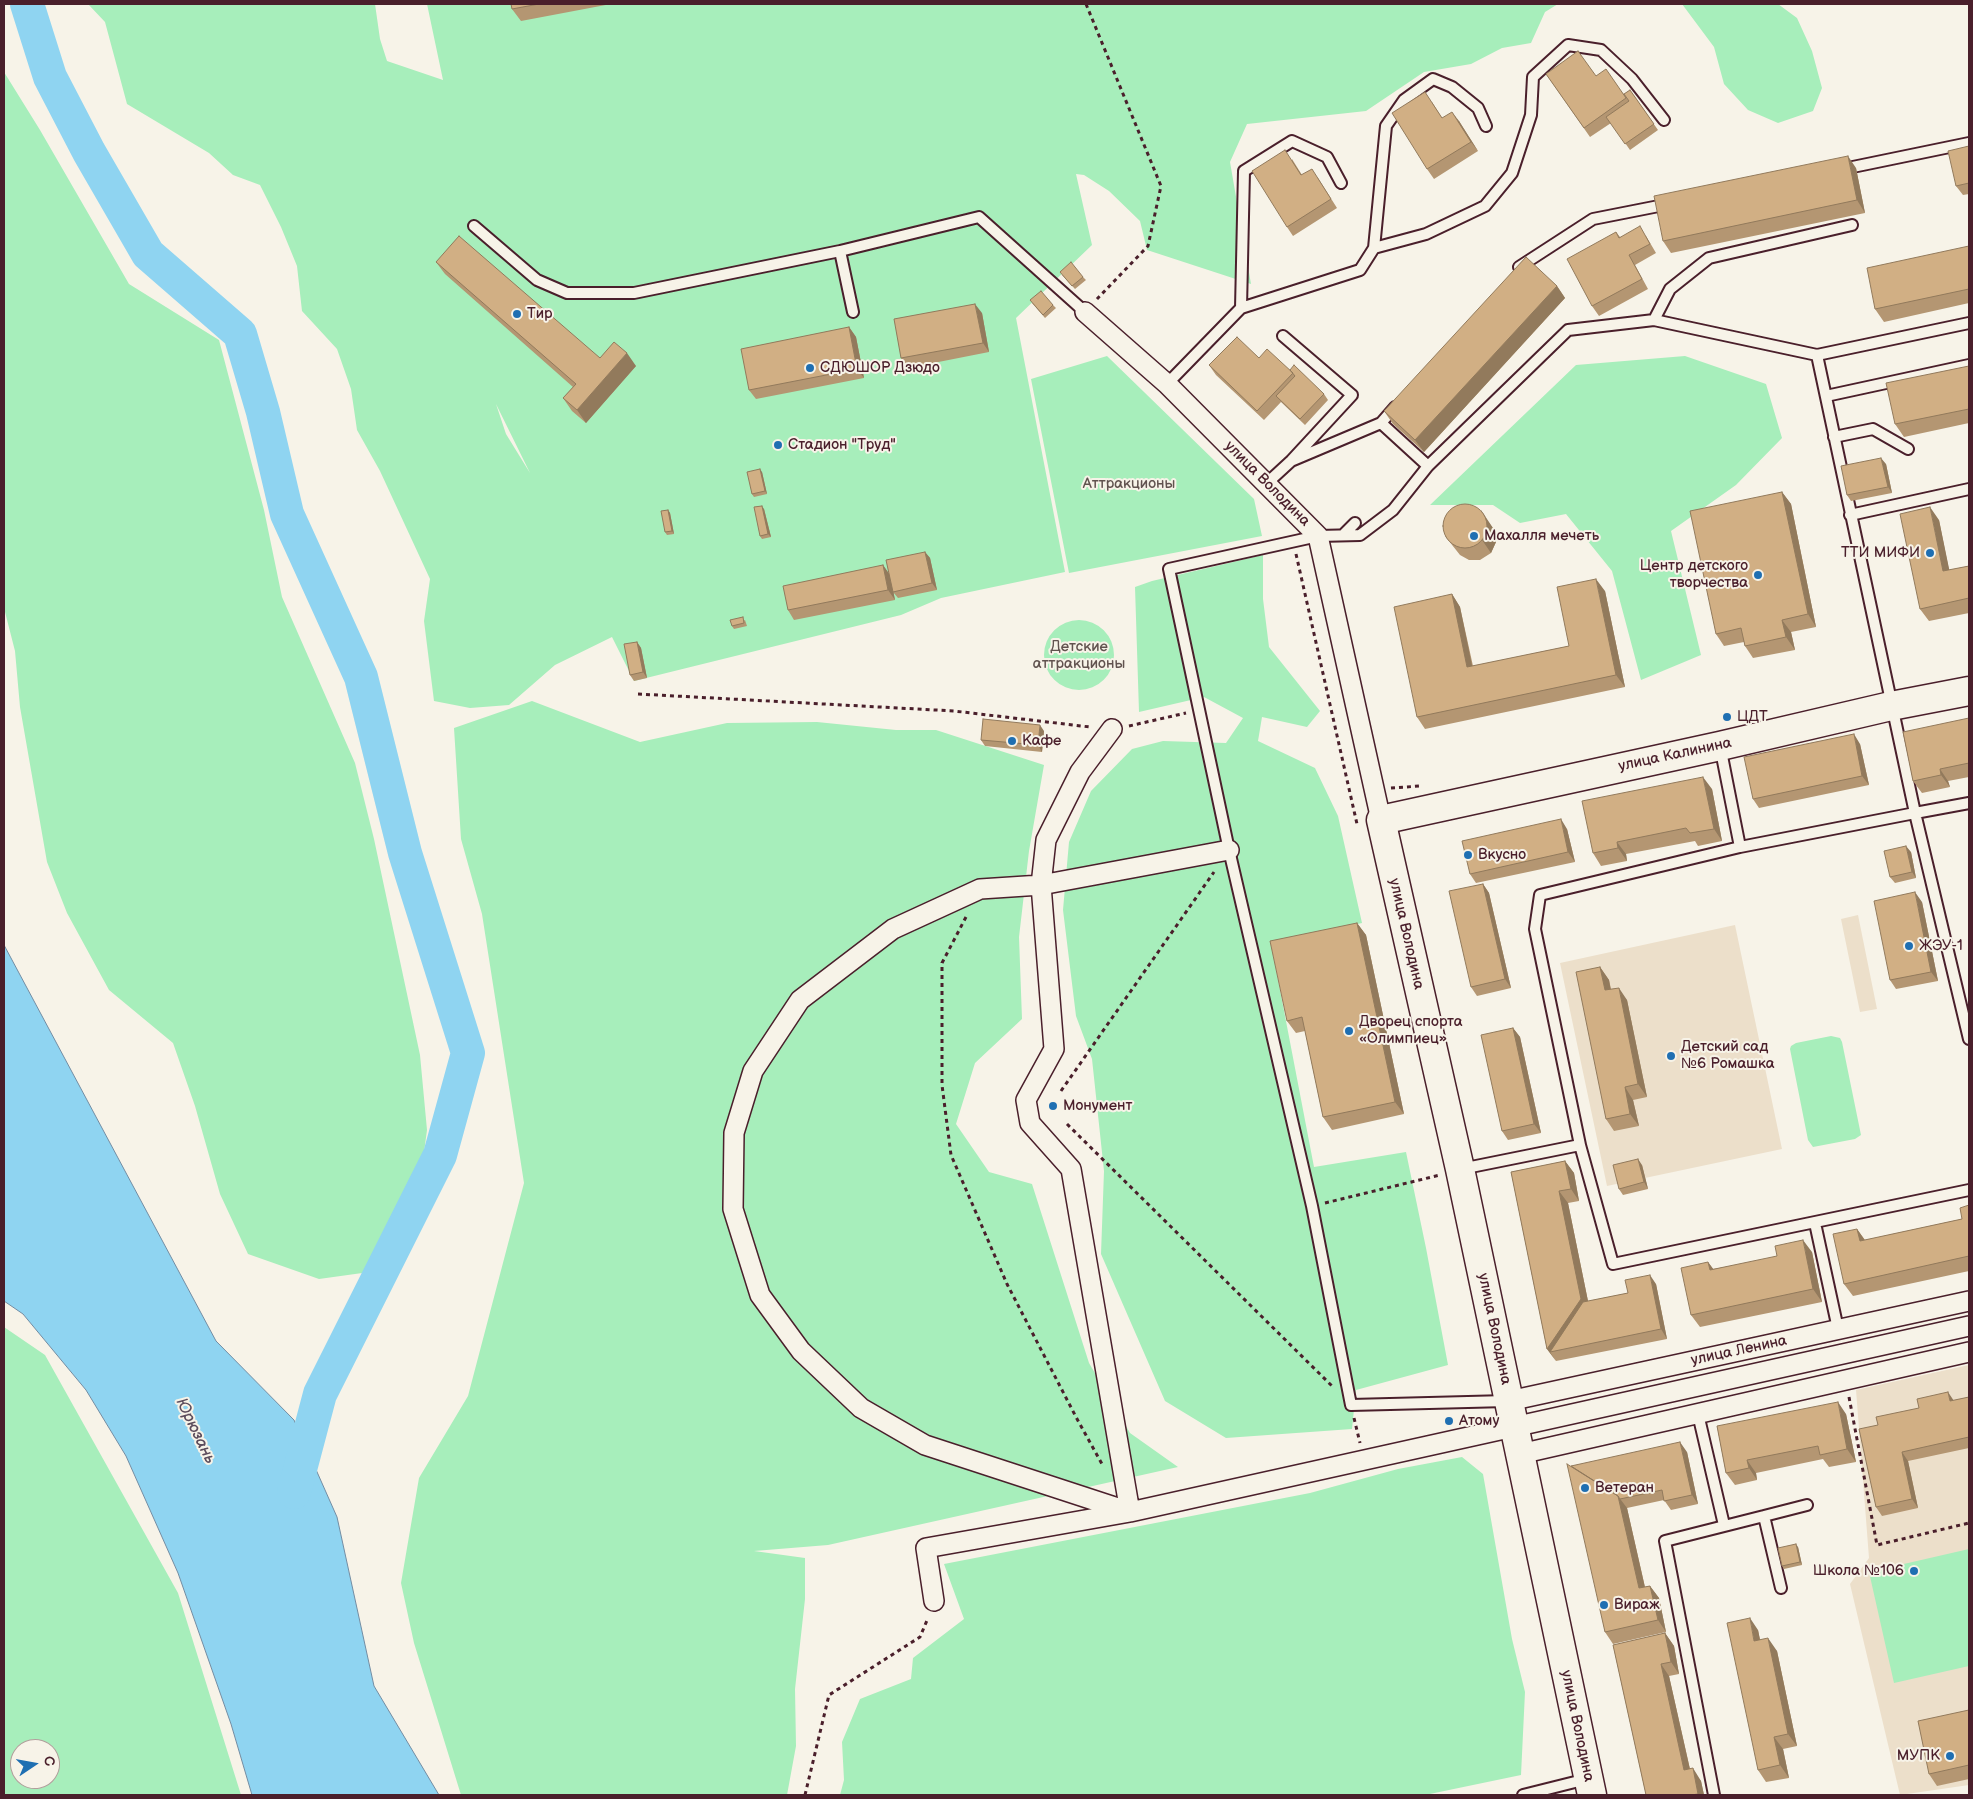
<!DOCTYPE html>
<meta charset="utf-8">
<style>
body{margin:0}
#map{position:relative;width:1973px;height:1799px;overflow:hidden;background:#f7f3e8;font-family:"Balsamiq Sans",sans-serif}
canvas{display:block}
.frame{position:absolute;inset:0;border:5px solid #4a1f2b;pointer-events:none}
.north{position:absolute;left:10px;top:1739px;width:50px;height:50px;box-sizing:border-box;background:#f7f3e8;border:1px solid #b29e9c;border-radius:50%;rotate:78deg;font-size:14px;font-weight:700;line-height:20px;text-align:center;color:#4a1f2b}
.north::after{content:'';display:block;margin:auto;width:18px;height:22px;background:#1f6fb2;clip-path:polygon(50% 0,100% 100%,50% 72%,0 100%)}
</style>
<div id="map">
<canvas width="1973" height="1799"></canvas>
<div class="frame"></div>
<div class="north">С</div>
</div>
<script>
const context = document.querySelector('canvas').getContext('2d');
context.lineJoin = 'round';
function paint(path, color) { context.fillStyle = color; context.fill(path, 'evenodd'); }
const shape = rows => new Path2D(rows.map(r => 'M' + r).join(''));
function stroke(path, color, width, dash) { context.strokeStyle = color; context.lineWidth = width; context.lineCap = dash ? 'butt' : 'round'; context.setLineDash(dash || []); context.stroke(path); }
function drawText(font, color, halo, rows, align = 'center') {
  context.font = font + ' "Balsamiq Sans",sans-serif'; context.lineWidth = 4; context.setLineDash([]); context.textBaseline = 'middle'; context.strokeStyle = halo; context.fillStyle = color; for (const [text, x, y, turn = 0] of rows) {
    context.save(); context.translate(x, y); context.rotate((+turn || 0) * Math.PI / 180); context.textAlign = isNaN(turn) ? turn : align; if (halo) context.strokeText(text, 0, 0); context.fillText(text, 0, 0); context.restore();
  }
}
const built = shape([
 [1858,915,1877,1009,1860,1012,1841,919],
 [1735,925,1782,1149,1607,1186,1560,963],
 [1969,1365,1969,1785,1900,1795,1850,1584,1869,1558,1856,1390]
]);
const green = shape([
 [88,4,375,4,380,39,387,61,443,80,427,4,1558,4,1545,12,1531,43,1502,48,1471,64,1424,72,1366,111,1247,124,1230,162,1251,284,1147,250,1140,221,1109,191,1084,175,1076,174,1092,245,1016,318,1065,572,941,598,901,615,634,681,612,637,555,665,509,705,470,708,434,701,424,621,430,579,380,471,357,430,351,389,337,349,302,311,297,266,281,227,260,185,233,175,209,153,127,104,105,22],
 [496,404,530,473,506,434],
 [1682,4,1778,4,1797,18,1812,51,1822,88,1813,111,1778,123,1748,110,1724,84,1714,47],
 [4,72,40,130,129,284,219,340,264,510,282,597,355,763,374,839,420,1055,427,1130,416,1212,391,1269,319,1279,248,1254,220,1194,195,1106,173,1043,109,990,67,913,47,862,20,707,15,651,4,608],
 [1107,356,1254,499,1262,536,1069,573,1031,379],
 [1685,356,1766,384,1782,438,1736,485,1671,531,1701,655,1641,680,1612,571,1566,514,1520,523,1493,505,1430,505,1576,365],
 [1263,555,1263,599,1269,647,1320,711,1307,727,1262,717,1258,741,1315,768,1338,816,1362,923,1271,943,1314,1167,1406,1152,1426,1248,1448,1365,1356,1390,1352,1429,1226,1438,1165,1401,1101,1254,1104,1171,1092,1059,1076,1016,1063,910,1069,842,1091,791,1132,749,1163,741,1226,743,1243,718,1204,697,1139,712,1135,587,1152,581],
 '1044 655a35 35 0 1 1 70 0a35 35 0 1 1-70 0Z',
 [532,701,640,742,727,723,817,722,896,730,936,730,1044,765,1029,851,1019,937,1022,1019,975,1063,956,1124,989,1172,1032,1184,1089,1363,1130,1433,1178,1467,828,1545,754,1551,805,1558,805,1599,795,1689,796,1746,787,1795,461,1795,414,1643,401,1583,419,1478,468,1396,524,1183,482,914,461,839,454,728],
 [1831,1036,1840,1038,1842,1042,1861,1135,1855,1139,1813,1147,1808,1140,1790,1049,1791,1046,1796,1043],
 [4,1327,45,1355,178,1593,241,1795,4,1795],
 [20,1749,50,1749,50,1779,20,1779],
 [1462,1457,1483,1474,1512,1639,1525,1692,1521,1775,1425,1795,840,1795,844,1780,842,1742,860,1699,911,1679,913,1658,964,1619,944,1564,1310,1493,1398,1469],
 [1969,1549,1969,1666,1894,1683,1869,1572]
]);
const water = shape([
 [4,945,216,1341,294,1420,337,1517,374,1686,439,1795,252,1795,231,1724,178,1573,126,1456,86,1390,23,1314,4,1301,4,945]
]);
const river = shape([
 [27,4,50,77,89,152,148,254,240,334,263,412,287,514,361,677,405,853,468,1053,440,1155,320,1394,294,1492]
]);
const path = shape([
 [1086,4,1161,186,1148,246,1097,299],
 [1296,554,1357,824],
 [638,694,954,711,1090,727],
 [1129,726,1186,713],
 [1391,788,1420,786],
 [966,917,942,963,942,1085,951,1155,1007,1284,1076,1417,1102,1464],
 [1061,1091,1214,872],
 [1067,1124,1333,1387],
 [1325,1203,1440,1175],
 [1849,1397,1877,1545,1969,1523],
 [1354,1418,1360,1443],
 [805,1795,829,1695,920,1637,928,1618]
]);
const lane = shape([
 [1843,169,1969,143],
 [474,226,537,280,567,293,634,293,840,251,979,217,1085,312],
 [1374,248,1426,234,1485,206,1512,173,1531,115,1533,77,1568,45,1601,50,1632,79,1664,120],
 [840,251,853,312],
 [1519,267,1593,219,1669,204],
 [1241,308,1360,270,1374,248,1386,126,1404,100,1433,79,1452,87,1478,108,1486,126],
 [1654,320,1670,289,1709,258,1852,225],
 [1969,323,1817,355,1915,813,1969,803],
 [1167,384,1241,308,1244,171,1292,141,1327,157,1341,183],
 [1826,396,1969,365],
 [1381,423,1428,466],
 [1834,437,1873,429,1908,449],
 [1291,461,1381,423,1395,407],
 [1266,484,1291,461,1352,395,1283,336],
 [1850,515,1969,489],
 [1343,535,1355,523],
 [1740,847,1915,813,1969,1039],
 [1580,1145,1613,1264,1969,1190],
 [1461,1169,1580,1145,1535,929,1540,895,1740,847,1720,746],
 [1815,1223,1838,1329],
 [1507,1401,1351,1405,1312,1206,1229,850,1169,569,1318,536,1360,535,1393,510,1428,466,1568,330,1654,320,1817,355],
 [1698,1414,1724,1525],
 [1781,1588,1764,1516,1807,1505],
 [1523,1795,1587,1779],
 [1714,1795,1665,1541,1764,1516]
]);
const street = shape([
 [1085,312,1167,384,1318,536,1381,820],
 [1112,729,1080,772,1046,840,1041,885,1054,1049,1026,1100,1030,1123,1071,1169,1130,1512,925,1445,861,1408,801,1351,760,1295,733,1209,734,1133,753,1071,800,1000,893,929,980,889,1041,885,1229,850],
 [1509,1401,1969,1301],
 [1520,1454,1969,1352],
 [934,1601,926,1548,1130,1512,1969,1326]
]);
const secondary = shape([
 [1592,1795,1460,1169,1381,820,1720,746,1891,706,1969,691]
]);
const wall = shape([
 [511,4,611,4,521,21,512,9],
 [1546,74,1596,76,1624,94,1630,90,1658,130,1630,150,1611,123,1590,137],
 [1432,102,1442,118,1459,121,1478,151,1434,179,1427,169],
 [1969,146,1969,194,1963,195,1956,186],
 [1292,159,1302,175,1318,178,1337,208,1293,236,1287,227],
 [1856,168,1865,213,1671,253,1663,241],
 [1616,232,1620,237,1646,236,1656,253,1635,265,1648,289,1599,316,1592,306],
 [1969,246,1969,303,1884,322,1875,309],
 [436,262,600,358,636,366,586,423,572,411,563,398,573,387,445,274],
 [1062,275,1083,277,1086,280,1075,289],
 [1557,286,1565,298,1424,452,1393,424,1384,411],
 [1032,303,1053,305,1056,308,1045,318],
 [982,313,989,352,908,368,901,358],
 [849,327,856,337,864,378,756,399,749,390],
 [1259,358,1290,370,1324,394,1328,400,1305,425,1281,402,1264,420,1216,375,1209,365],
 [1969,366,1969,423,1904,437,1895,424],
 [1886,464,1892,493,1851,501,1847,495],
 [762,472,767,494,754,497,752,494],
 [1782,492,1791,504,1816,627,1791,632,1795,650,1753,658,1745,646,1744,642,1724,646,1716,634],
 [764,509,771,537,762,539,760,536],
 [668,510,670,513,674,534,667,535,665,532],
 [1939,520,1949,570,1969,566,1969,613,1929,621,1920,609],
 [1489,523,1495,531,1496,542,1491,553,1480,560,1469,560,1460,555,1445,536],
 [925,552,930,558,937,590,898,598,893,592,893,590,895,600,794,620,788,610,883,565,889,574],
 [1605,591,1625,687,1425,729,1417,717,1452,594,1460,607,1473,666,1569,646],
 [745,620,747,626,734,629,732,626],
 [637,642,641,648,647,678,634,681,630,675],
 [1969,718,1969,777,1948,781,1950,787,1922,793,1913,781],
 [1044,731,1042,752,985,746,981,740],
 [1860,744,1869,785,1759,808,1753,799],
 [1712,789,1722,841,1698,846,1695,841,1626,854,1627,861,1601,866,1593,853],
 [1567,829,1575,862,1476,883,1470,874],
 [1911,852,1916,878,1895,883,1890,877],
 [1483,884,1489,893,1511,988,1477,996,1471,987],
 [1922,902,1938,981,1896,989,1890,980],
 [1357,923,1366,935,1404,1114,1332,1130,1323,1117,1305,1031,1296,1033,1287,1021],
 [1600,967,1609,980,1611,989,1627,1000,1647,1097,1633,1100,1639,1126,1614,1131,1606,1119],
 [1513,1028,1520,1037,1541,1133,1508,1140,1502,1131],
 [1565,1161,1574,1173,1579,1201,1568,1203,1588,1301,1628,1293,1656,1284,1667,1339,1556,1361,1547,1349,1511,1172],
 [1642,1165,1648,1189,1623,1195,1619,1189],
 [1969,1205,1969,1271,1853,1296,1844,1284,1857,1229,1865,1240,1962,1219],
 [1812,1252,1822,1302,1700,1327,1691,1315,1708,1262,1713,1269],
 [1969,1397,1969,1448,1908,1461,1918,1508,1882,1516,1876,1507,1878,1425,1954,1401],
 [1846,1414,1856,1462,1829,1467,1823,1459,1756,1473,1757,1480,1735,1485,1726,1473,1717,1426],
 [1687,1452,1698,1504,1671,1510,1664,1500,1627,1508,1645,1587,1650,1586,1659,1598,1666,1632,1613,1644,1605,1632,1571,1466],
 [1798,1547,1802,1565,1784,1569,1782,1566],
 [1758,1630,1760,1640,1777,1651,1797,1746,1783,1749,1789,1778,1766,1782,1758,1770],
 [1665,1633,1674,1646,1679,1674,1669,1676,1690,1769,1701,1781,1704,1795,1646,1795,1613,1645],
 [1969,1710,1969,1779,1937,1786,1929,1774]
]);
const shadedWall = shape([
 [1452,112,1459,121,1478,151,1471,142],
 [1848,156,1856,168,1865,213,1857,200],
 [1557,286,1565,298,1424,452,1415,440],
 [975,304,982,313,989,352,983,343],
 [849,327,856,337,864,378,857,369],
 [627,353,636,366,586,423,577,410],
 [1881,458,1886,464,1892,493,1888,487],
 [760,469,762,472,767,494,765,491],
 [1782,492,1791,504,1816,627,1808,614],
 [762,506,764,509,771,537,768,534],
 [1930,507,1939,520,1952,583,1943,571],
 [668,510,670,513,674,534,672,531],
 [1481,510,1495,531,1496,542,1491,553,1482,540],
 [925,552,930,558,937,590,932,583],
 [883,565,890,575,895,600,888,590],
 [1596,579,1605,591,1625,687,1616,675],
 [1452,594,1460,607,1475,680,1467,667],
 [1782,620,1791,632,1795,650,1786,637],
 [637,642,641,648,647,678,643,672],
 [1040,725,1044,731,1042,752,1038,745],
 [1854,734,1860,744,1869,785,1862,776],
 [1940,769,1948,781,1950,787,1941,775],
 [1703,777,1712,789,1722,841,1714,829],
 [1561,819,1567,829,1575,862,1568,852],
 [1617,842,1626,854,1627,861,1618,848],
 [1906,846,1911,852,1916,878,1912,872],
 [1483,884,1489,893,1511,988,1505,979],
 [1915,892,1922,902,1938,981,1931,972],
 [1357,923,1366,935,1404,1114,1395,1102],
 [1600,967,1609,980,1613,1003,1605,990],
 [1619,988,1627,1000,1647,1097,1638,1084],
 [1513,1028,1520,1037,1541,1133,1534,1124],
 [1625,1087,1633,1100,1639,1126,1630,1114],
 [1638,1159,1642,1165,1648,1189,1644,1182],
 [1565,1161,1574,1173,1579,1201,1571,1189],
 [1559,1191,1568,1203,1590,1311,1550,1352,1556,1361,1547,1349],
 [1857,1229,1866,1242,1860,1241],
 [1803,1240,1812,1252,1822,1302,1813,1289],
 [1708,1262,1717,1274,1710,1270],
 [1650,1275,1656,1284,1667,1339,1661,1329],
 [1948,1392,1954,1401,1950,1401],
 [1838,1402,1846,1414,1856,1462,1847,1449],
 [1680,1442,1687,1452,1698,1504,1692,1495],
 [1902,1452,1908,1461,1918,1508,1912,1499],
 [1747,1460,1756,1473,1757,1480,1749,1468],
 [1618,1496,1627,1508,1648,1601,1639,1588],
 [1796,1544,1798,1547,1802,1565,1800,1562],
 [1650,1586,1659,1598,1666,1632,1658,1620],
 [1750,1618,1758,1630,1763,1654,1754,1641],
 [1665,1633,1674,1646,1679,1674,1671,1662],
 [1768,1638,1777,1651,1797,1746,1788,1734],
 [1661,1664,1669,1676,1693,1783,1684,1770],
 [1774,1737,1783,1749,1789,1778,1780,1765],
 [1693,1768,1701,1781,1704,1795,1699,1795,1698,1794]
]);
const building = shape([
 [511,4,539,4,512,9,511,4],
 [1578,51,1596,76,1606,69,1626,98,1584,128,1546,74,1578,51],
 [1630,90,1654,124,1625,144,1606,117,1629,101,1624,94,1630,90],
 [1425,92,1442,118,1452,112,1471,142,1427,169,1392,113,1425,92],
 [1969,146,1969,183,1956,186,1948,151,1969,146],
 [1285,150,1301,175,1312,169,1331,199,1287,227,1252,171,1285,150],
 [1848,156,1857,200,1663,241,1654,196,1848,156],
 [1640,226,1650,244,1629,255,1642,279,1592,306,1567,259,1616,232,1619,238,1640,226],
 [459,236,600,358,614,342,627,353,577,410,563,398,576,384,436,262,459,236],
 [1969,246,1969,289,1875,309,1867,268,1969,246],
 [1526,257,1557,286,1415,440,1384,411,1526,257],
 [1071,262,1083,277,1072,286,1060,272,1071,262],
 [1041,291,1053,305,1043,315,1030,300,1041,291],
 [975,304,983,343,901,358,894,319,975,304],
 [849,327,857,369,749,390,741,349,849,327],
 [1237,337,1259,358,1267,349,1293,373,1257,411,1209,365,1237,337],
 [1294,365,1324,394,1300,419,1276,396,1295,376,1290,370,1294,365],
 [1969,366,1969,409,1895,424,1886,383,1969,366],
 [1881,458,1888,487,1847,495,1841,466,1881,458],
 [760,469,765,491,752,494,747,472,760,469],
 [1782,492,1808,614,1782,620,1786,637,1745,646,1741,628,1716,634,1690,511,1782,492],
 '1443 526a22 22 0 1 1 44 0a22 22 0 1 1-44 0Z',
 [762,506,768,534,760,536,754,507,762,506],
 [1930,507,1943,571,1969,566,1969,598,1920,609,1900,514,1930,507],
 [668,510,672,531,665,532,661,511,668,510],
 [925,552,932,583,893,592,886,560,925,552],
 [883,565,888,590,788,610,783,586,883,565],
 [1596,579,1616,675,1417,717,1394,607,1452,594,1467,667,1569,646,1557,587,1596,579],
 [743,617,744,623,732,626,730,620,743,617],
 [637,642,643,672,630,675,624,644,637,642],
 [1969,718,1969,763,1940,769,1941,775,1913,781,1903,732,1969,718],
 [983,719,1040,725,1038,745,981,740,983,719],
 [1854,734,1862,776,1753,799,1744,757,1854,734],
 [1703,777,1714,829,1690,833,1686,828,1617,842,1618,848,1593,853,1582,801,1703,777],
 [1561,819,1568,852,1470,874,1462,841,1561,819],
 [1906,846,1912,872,1890,877,1884,851,1906,846],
 [1483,884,1505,979,1471,987,1449,891,1483,884],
 [1915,892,1931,972,1890,980,1874,901,1915,892],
 [1357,923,1395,1102,1323,1117,1302,1017,1287,1021,1270,941,1357,923],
 [1600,967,1605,990,1619,988,1638,1084,1625,1087,1630,1114,1606,1119,1576,972,1600,967],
 [1513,1028,1534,1124,1502,1131,1481,1035,1513,1028],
 [1638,1159,1644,1182,1619,1189,1613,1165,1638,1159],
 [1565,1161,1571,1189,1559,1191,1581,1299,1547,1349,1511,1172,1565,1161],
 [1969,1205,1969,1256,1844,1284,1833,1234,1857,1229,1860,1241,1962,1219,1960,1208,1969,1205],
 [1803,1240,1813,1289,1691,1315,1681,1268,1708,1262,1710,1270,1777,1256,1775,1246,1803,1240],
 [1650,1275,1661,1329,1550,1352,1583,1302,1628,1293,1625,1280,1650,1275],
 [1948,1392,1950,1401,1969,1397,1969,1437,1902,1452,1912,1499,1876,1507,1859,1429,1878,1425,1876,1417,1919,1408,1917,1399,1948,1392],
 [1838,1402,1847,1449,1820,1455,1818,1446,1747,1460,1749,1468,1726,1473,1717,1426,1838,1402],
 [1680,1442,1692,1495,1664,1501,1662,1490,1620,1499,1618,1496,1571,1466,1680,1442],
 [1567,1464,1618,1496,1639,1588,1650,1586,1658,1620,1605,1632,1567,1464],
 [1796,1544,1800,1562,1782,1566,1778,1548,1796,1544],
 [1750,1618,1754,1641,1768,1638,1788,1734,1774,1737,1780,1765,1758,1770,1727,1623,1750,1618],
 [1665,1633,1671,1662,1661,1664,1684,1770,1693,1768,1698,1794,1691,1795,1646,1795,1613,1645,1665,1633],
 [1969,1710,1969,1765,1929,1774,1918,1721,1969,1710]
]);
const markers = [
 [517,314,5,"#1f6fb2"],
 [810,368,5,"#1f6fb2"],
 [778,445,5,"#1f6fb2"],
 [1474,536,5,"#1f6fb2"],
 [1930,553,5,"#1f6fb2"],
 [1758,575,5,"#1f6fb2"],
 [1727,717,5,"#1f6fb2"],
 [1012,741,5,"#1f6fb2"],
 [1468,855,5,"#1f6fb2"],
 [1909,946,5,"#1f6fb2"],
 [1349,1031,5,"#1f6fb2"],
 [1671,1056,5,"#1f6fb2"],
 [1053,1106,5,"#1f6fb2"],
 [1449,1421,5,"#1f6fb2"],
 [1585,1488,5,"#1f6fb2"],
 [1914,1571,5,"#1f6fb2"],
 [1604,1605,5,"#1f6fb2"],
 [1950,1756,5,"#1f6fb2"]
];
const poiNames = [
 ["Тир",527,314],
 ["СДЮШОР Дзюдо",820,368],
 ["Стадион \"Труд\"",788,445],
 ["Махалля мечеть",1484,536],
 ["ТТИ МИФИ",1920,553,"right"],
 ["Центр детского",1748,566,"right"],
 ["творчества",1748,583,"right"],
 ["ЦДТ",1737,717],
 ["Кафе",1022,741],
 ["Вкусно",1478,855],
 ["ЖЭУ-1",1919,946],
 ["Дворец спорта",1359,1022],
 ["«Олимпиец»",1359,1039],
 ["Детский сад",1681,1047],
 ["№6 Ромашка",1681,1064],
 ["Монумент",1063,1106],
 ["Атому",1459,1421],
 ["Ветеран",1595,1488],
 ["Школа №106",1904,1571,"right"],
 ["Вираж",1614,1605],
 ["МУПК",1940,1756,"right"]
];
const parkNames = [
 ["Аттракционы",1129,484],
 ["Детские",1079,647],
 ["аттракционы",1079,664]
];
const streetNames = [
 ["улица Володина",1267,484,45],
 ["улица Калинина",1675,755,-12],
 ["улица Володина",1406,934,77],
 ["улица Володина",1494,1329,78],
 ["улица Ленина",1739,1351,-12],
 ["улица Володина",1577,1726,78]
];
const waterNames = [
 ["Юрюзань",195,1431,64]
];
paint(built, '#ecdfca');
paint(green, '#a7eebb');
paint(water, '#8fd4f1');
stroke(water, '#738ca2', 1);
stroke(river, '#8fd4f1', 34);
stroke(lane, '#4a1f2b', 14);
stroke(street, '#4a1f2b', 22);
stroke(secondary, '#4a1f2b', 31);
stroke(path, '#4a1f2b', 3, [4, 4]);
stroke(lane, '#f7f3e8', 10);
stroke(street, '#f7f3e8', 19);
stroke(secondary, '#f7f3e8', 28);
paint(wall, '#b49672');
paint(shadedWall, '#927a5c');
paint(building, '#d1af84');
stroke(building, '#927a5c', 1);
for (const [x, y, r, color] of markers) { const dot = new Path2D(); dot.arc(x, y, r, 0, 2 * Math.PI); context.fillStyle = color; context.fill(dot); stroke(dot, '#f7f3e8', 2); }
drawText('15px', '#4a1f2b', '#f7f3e8', poiNames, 'left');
drawText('15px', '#61534f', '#f7f3e8', parkNames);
drawText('15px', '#4a1f2b', '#f7f3e8', streetNames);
drawText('italic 16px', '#5b4c5c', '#f7f3e8', waterNames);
</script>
